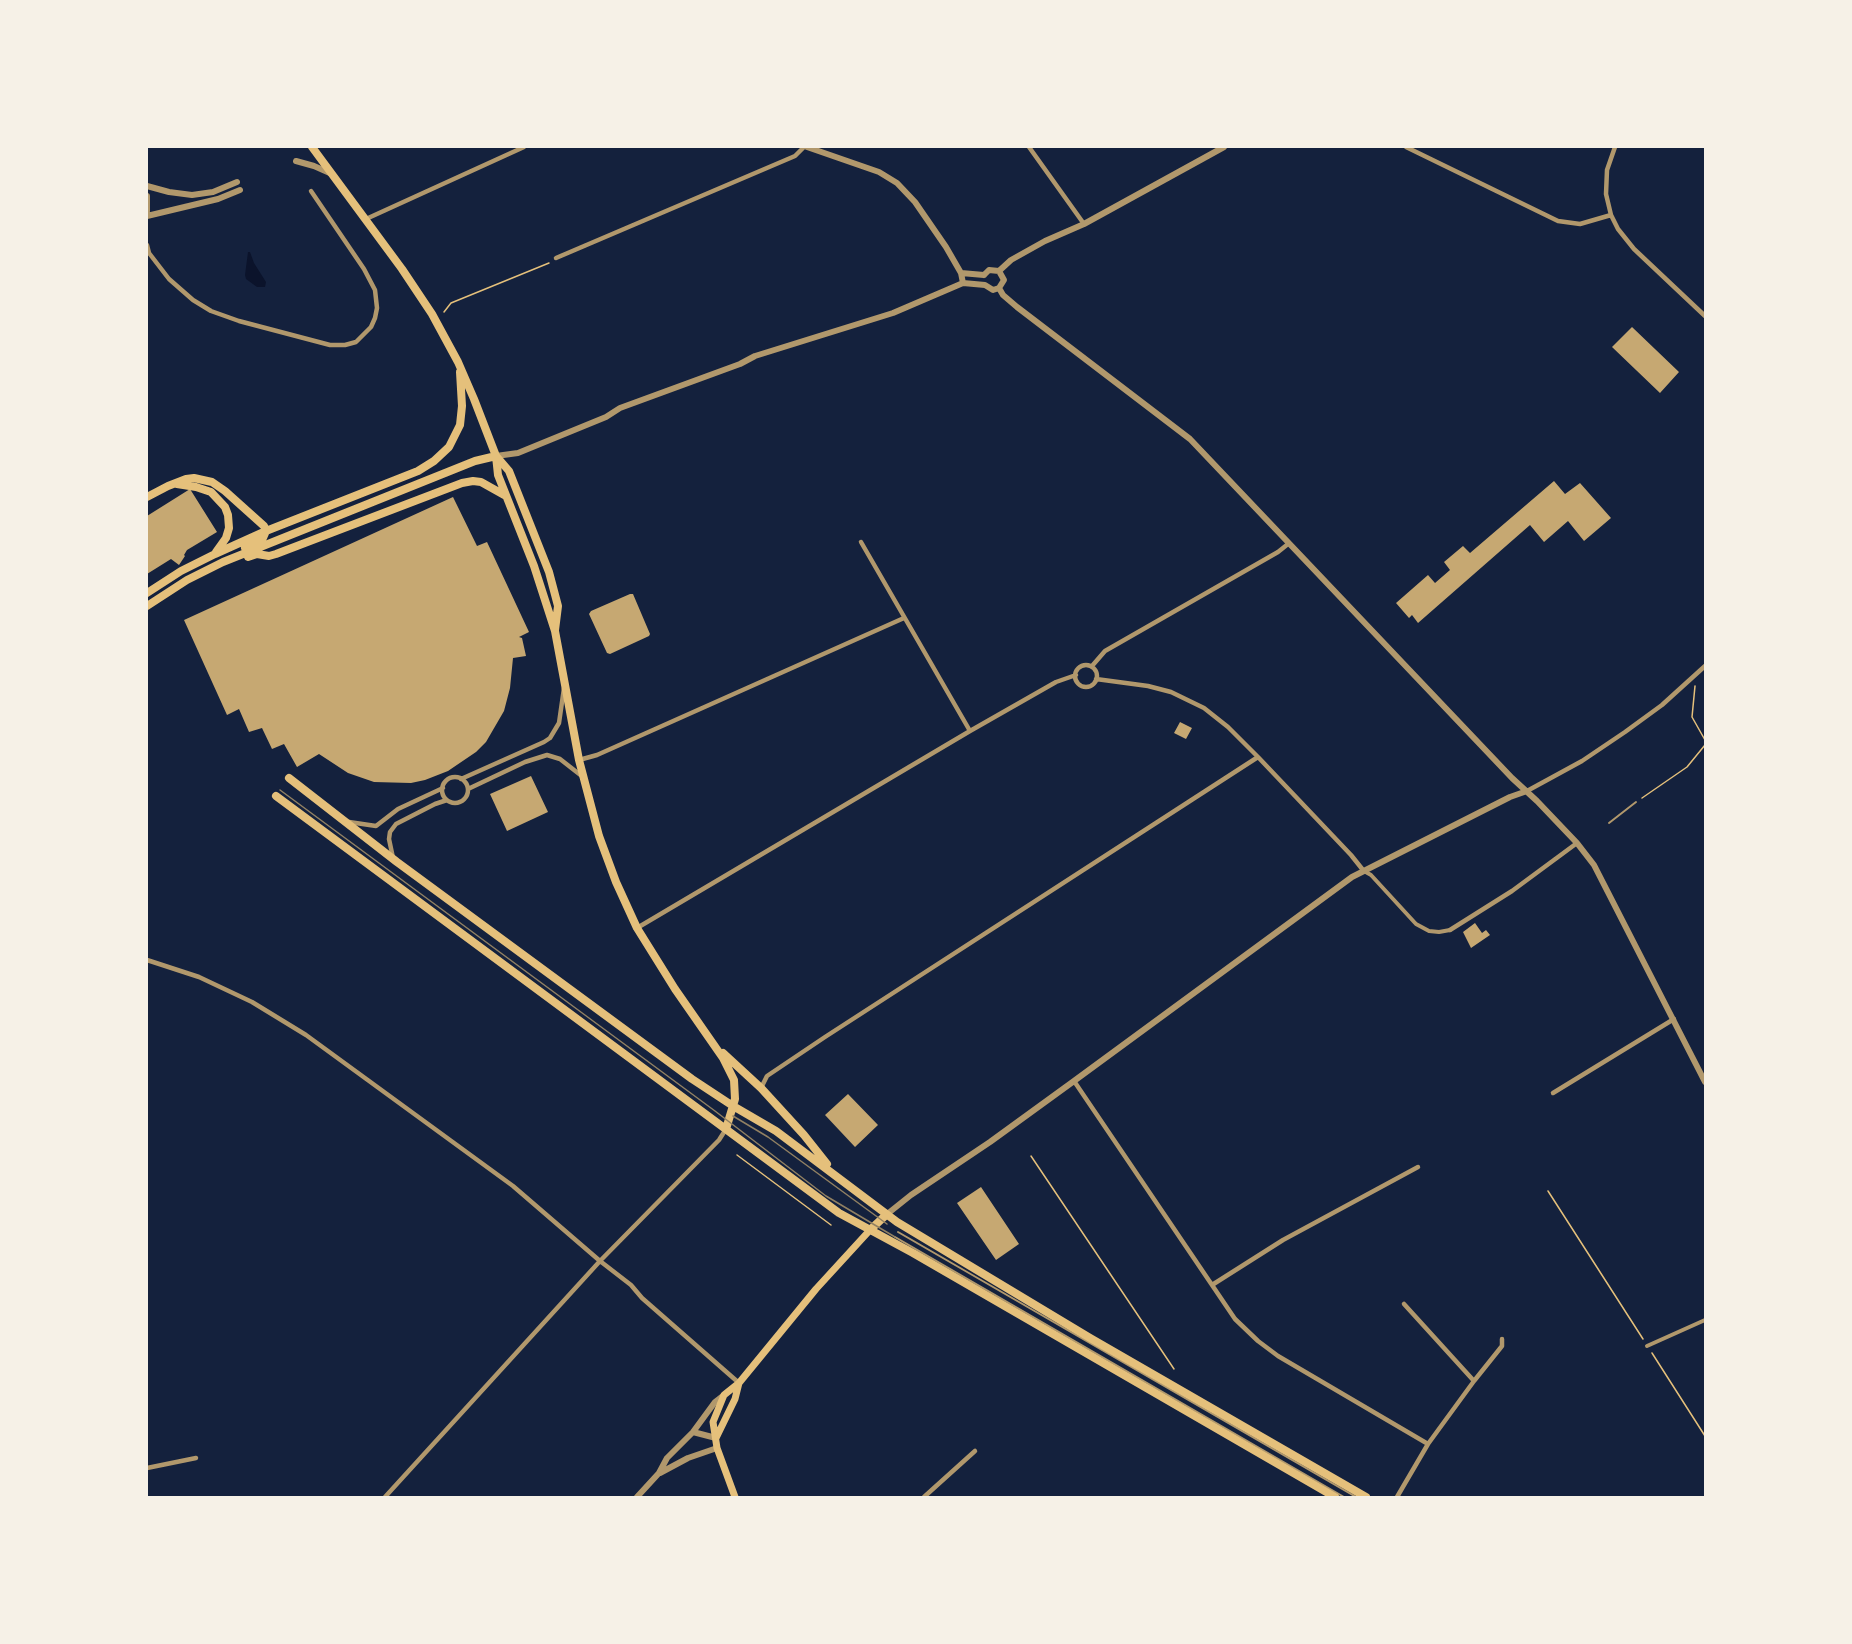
<!DOCTYPE html>
<style>
body{margin:0}
#map{position:relative;width:1852px;height:1644px;overflow:hidden;background:#14213d;font-family:Lora,serif}
canvas{display:block}
.frame{position:absolute;inset:0;border:148px solid #f6f1e7;pointer-events:none}
</style>
<div id="map">
<canvas width="1852" height="1644"></canvas>
<div class="frame"></div>
</div>
<script>
const context = document.querySelector('canvas').getContext('2d');
context.lineJoin = 'round';
function paint(path, color) { context.fillStyle = color; context.fill(path, 'evenodd'); }
const shape = rows => new Path2D(rows.map(r => 'M' + r).join(''));
function stroke(path, color, width, dash) { context.strokeStyle = color; context.lineWidth = width; context.lineCap = dash ? 'butt' : 'round'; context.setLineDash(dash || []); context.stroke(path); }
const water = shape([
 [248,252,250,252,254,263,266,282,265,287,257,287,246,279,245,275]
]);
const building = shape([
 [1632,327,1679,372,1660,393,1612,347],
 [1554,481,1565,494,1580,483,1611,518,1584,541,1568,521,1544,542,1530,525,1418,623,1412,615,1409,618,1396,603,1428,575,1435,583,1450,570,1444,562,1463,546,1470,553],
 [190,489,217,532,187,550,184,555,185,556,179,565,171,559,147,574,147,516],
 [453,497,477,546,487,542,529,632,519,637,522,638,526,656,513,658,510,688,504,711,486,742,476,752,448,771,425,780,411,783,374,782,348,773,319,754,297,767,284,744,272,749,262,728,249,732,239,709,227,715,184,620],
 [630,594,633,594,650,634,649,636,610,654,607,653,589,614,591,611],
 [1180,722,1192,728,1186,739,1174,733],
 [531,776,548,812,507,831,490,794],
 [1475,923,1482,933,1486,930,1490,935,1471,948,1463,932],
 [848,1094,878,1125,855,1147,825,1115],
 [981,1187,1019,1244,996,1260,957,1203]
]);
const path = shape([
 [444,312,451,303,549,263],
 [1695,686,1692,717,1705,740],
 [1642,798,1687,767,1705,745],
 [737,1155,831,1225],
 [1031,1156,1174,1369],
 [1548,1191,1643,1339],
 [1652,1353,1705,1436]
]);
const service = shape([
 [1609,823,1636,802],
 [898,1232,1356,1497],
 [895,1237,1344,1497]
]);
const pedestrian = shape([
 [1364,871,1371,875,1416,924,1429,931,1439,932,1450,930],
 [1647,1346,1705,1320]
]);
const minor = shape([
 [1029,147,1084,224],
 [1406,147,1558,221,1580,224,1611,215],
 [1615,147,1607,170,1606,194,1611,215,1618,229,1634,249,1705,316],
 [366,219,524,147],
 [147,245,149,253,169,279,193,300,211,311,239,321,330,345,345,345,356,342,371,327,375,318,377,308,375,290,364,269,311,191],
 [556,258,795,156,804,147],
 [861,542,970,731],
 '1075 676a11 11 0 1 1 22 0a11 11 0 1 1-22 0Z',
 [1092,666,1105,651,1278,552,1288,544],
 [1096,679,1148,686,1171,692,1204,708,1228,727,1258,757,1351,855,1363,870],
 [579,760,597,755,904,618],
 '442 790a13 13 0 1 1 26 0a13 13 0 1 1-26 0Z',
 [461,779,544,742,550,738,559,723,564,688],
 [468,789,525,762,547,755,560,759,583,777],
 [1527,791,1582,761,1625,732,1662,705,1705,666],
 [349,822,376,826,398,809,443,788],
 [393,858,389,839,390,832,396,824,435,804,447,800],
 [637,928,970,731,1056,682,1076,675],
 [1450,930,1512,891,1577,843],
 [147,960,199,977,252,1002,306,1035,513,1186,600,1261,631,1285,642,1298,739,1383],
 [1074,1081,1235,1319,1258,1341,1278,1356,1428,1444],
 [761,1088,767,1076,825,1037,1258,757],
 [1553,1093,1674,1019],
 [1212,1285,1283,1240,1418,1167],
 [1404,1304,1474,1381],
 [147,1468,196,1458],
 [385,1497,600,1261,719,1140,726,1129],
 [924,1497,975,1451],
 [1397,1497,1428,1444,1474,1381,1502,1346,1502,1339]
]);
const tertiary = shape([
 [807,147,879,172,897,183,915,202,946,247,961,273,963,283],
 [296,161,314,166,332,174],
 [147,186,169,192,192,195,213,192,237,182],
 [147,196,147,211],
 [147,216,218,199,240,190],
 [999,271,1011,260,1045,241,1084,224,1224,147],
 [961,273,984,275],
 [984,275,989,270,999,271,1004,280,999,288],
 [999,288,1003,295,1017,307,1190,439,1512,778,1537,801,1577,843,1594,865,1705,1082],
 [496,456,518,453,606,417,620,408,740,364,755,356,893,313,963,283,985,285,993,290,999,288],
 [886,1215,911,1195,990,1142,1074,1081,1352,877,1510,797,1527,791],
 [693,1432,716,1438],
 [660,1473,688,1458,717,1448],
 [637,1497,659,1473,667,1458,693,1432,715,1402,724,1395]
]);
const secondary = shape([
 [716,1438,735,1399,739,1383],
 [735,1497,717,1448,713,1422,724,1395,739,1383,816,1289,870,1230]
]);
const primary = shape([
 [312,147,402,269,432,314,458,362,474,399,496,456,498,475,534,566,555,631,579,760,599,836,616,882,637,928,675,989,723,1058,734,1080,735,1099,726,1129],
 [497,457,509,471,549,572,558,606,555,630],
 [177,484,196,487,211,492,225,507,228,515,229,528,226,538,216,552],
 [147,497,168,486,186,479,194,478,212,482,225,491,264,526,266,531,263,538,245,548],
 [248,557,257,554,269,556,276,554,462,483,473,481,481,482,506,496],
 [147,593,181,571,215,554,266,531,418,471,434,461,449,447,460,425,462,406,460,372],
 [147,606,187,580,223,562,475,461,496,456],
 [289,778,397,862,692,1079,733,1106,776,1131,897,1222,1090,1338,1366,1497],
 [276,796,839,1213,913,1253,1335,1497],
 [723,1053,761,1088,804,1135,827,1164],
 [870,1230,886,1215]
]);
const tram = shape([
 [280,790,715,1111,826,1196,895,1237],
 [733,1116,768,1137,887,1224]
]);
paint(water, '#0b132b');
paint(building, '#c6a872');
stroke(path, '#e5c07b', 1.5);
stroke(service, '#b1986c', 2);
stroke(pedestrian, '#b1986c', 4);
stroke(minor, '#b1986c', 4.5);
stroke(tertiary, '#b1986c', 6);
stroke(secondary, '#e5c07b', 7);
stroke(primary, '#e5c07b', 8);
stroke(tram, '#918062', 1.5);
</script>
